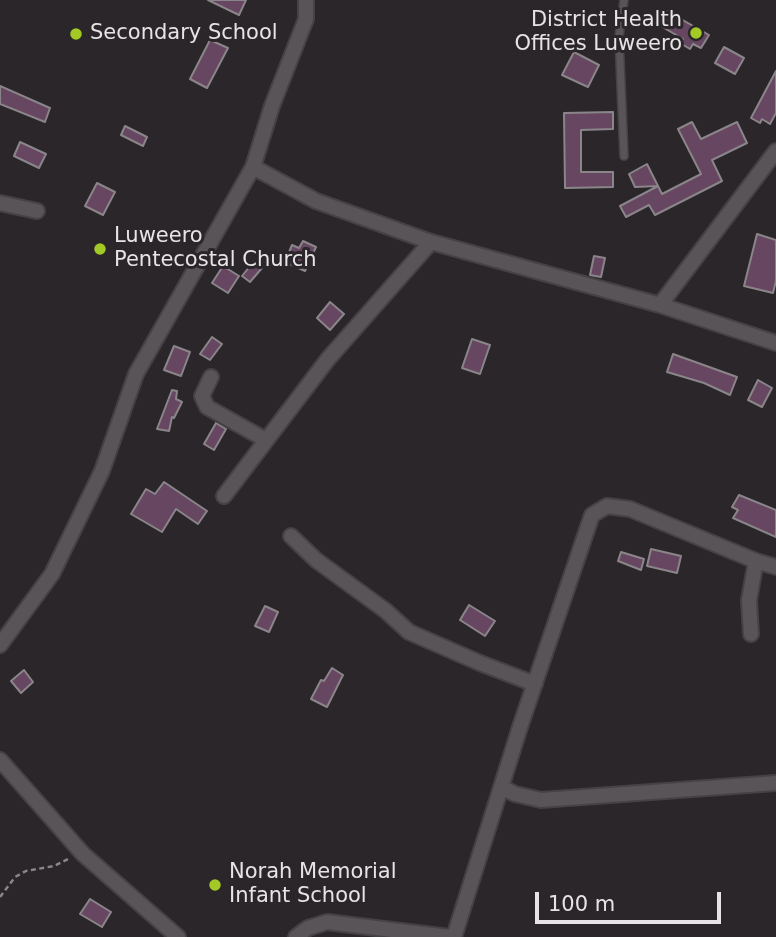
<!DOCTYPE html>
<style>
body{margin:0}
#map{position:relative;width:776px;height:937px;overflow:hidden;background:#2a2629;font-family:"DejaVu Sans",sans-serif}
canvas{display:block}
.scale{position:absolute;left:535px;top:892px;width:186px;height:32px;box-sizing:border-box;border:4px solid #e6e4e6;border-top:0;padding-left:9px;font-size:21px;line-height:24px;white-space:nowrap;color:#e6e4e6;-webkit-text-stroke:5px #2a2629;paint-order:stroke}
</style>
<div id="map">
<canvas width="776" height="937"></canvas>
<div class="scale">100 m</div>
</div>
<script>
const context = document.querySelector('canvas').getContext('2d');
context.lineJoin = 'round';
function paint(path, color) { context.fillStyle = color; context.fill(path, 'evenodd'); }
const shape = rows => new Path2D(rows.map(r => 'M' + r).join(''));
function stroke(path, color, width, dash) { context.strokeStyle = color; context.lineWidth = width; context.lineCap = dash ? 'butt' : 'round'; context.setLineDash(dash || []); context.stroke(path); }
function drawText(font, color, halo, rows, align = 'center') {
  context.font = font + ' "DejaVu Sans",sans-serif'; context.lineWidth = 6; context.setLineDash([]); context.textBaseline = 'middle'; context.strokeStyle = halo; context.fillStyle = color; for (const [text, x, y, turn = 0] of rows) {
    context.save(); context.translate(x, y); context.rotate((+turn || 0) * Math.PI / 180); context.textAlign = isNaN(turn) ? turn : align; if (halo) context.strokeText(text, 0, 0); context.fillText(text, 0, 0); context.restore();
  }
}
const building = shape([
 [208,0,246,0,239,15,208,0],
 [667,11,709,35,701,48,693,44,690,49,680,43,683,39,659,25,667,11],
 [210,40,228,48,207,88,190,79,210,40],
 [724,47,744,58,735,74,715,63,724,47],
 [574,52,599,65,588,87,562,75,574,52],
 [776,71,776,113,770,124,762,119,760,123,751,118,776,71],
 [0,86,50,108,45,122,0,104,0,86],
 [613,112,613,129,581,130,581,172,613,172,613,187,565,188,564,113,613,112],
 [692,122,701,139,737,122,747,143,712,160,722,181,655,215,649,205,626,217,620,206,658,186,635,187,629,174,647,164,662,194,701,174,678,129,692,122],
 [125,126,147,137,143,146,121,135,125,126],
 [20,142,46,154,39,168,14,156,20,142],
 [97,183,115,192,103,215,85,206,97,183],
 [757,234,776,240,776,281,773,293,744,286,757,234],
 [303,241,316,247,305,271,285,262,292,245,299,248,303,241],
 [594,256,605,258,601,277,590,275,594,256],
 [254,261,262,268,250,282,242,276,254,261],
 [223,266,239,276,228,293,212,283,223,266],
 [330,302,344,314,330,330,317,318,330,302],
 [212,337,222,344,210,360,200,354,212,337],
 [472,339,490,345,480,374,462,368,472,339],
 [174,346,190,352,181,376,164,370,174,346],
 [673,354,737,377,730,395,704,383,667,372,673,354],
 [758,380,772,388,762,407,748,400,758,380],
 [172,390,177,391,176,399,182,402,174,418,172,417,169,431,157,429,172,390],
 [216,423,226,429,214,450,204,444,216,423],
 [164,482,207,511,198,524,176,509,162,532,131,514,146,489,155,494,164,482],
 [739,495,776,510,776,537,733,518,738,510,732,507,739,495],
 [651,549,681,556,677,573,647,566,651,549],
 [621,552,644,559,641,570,618,561,621,552],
 [469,605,495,621,485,636,460,620,469,605],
 [265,606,278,612,269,632,255,626,265,606],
 [332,668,343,675,327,707,311,699,321,680,324,681,332,668],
 [24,670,33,682,21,693,11,681,24,670],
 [90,899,111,912,102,927,80,914,90,899]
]);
const path = shape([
 [0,897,15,877,26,871,54,866,70,858]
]);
const service = shape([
 [624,0,619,37,624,156]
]);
const minor = shape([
 [253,167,316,201,431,242,660,305,776,343],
 [0,203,37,211],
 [660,305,776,151],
 [211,377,202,396,207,407,266,440],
 [224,496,328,359,431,242],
 [291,536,316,560,386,611,409,632,480,663,535,684],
 [751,634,749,600,756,561],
 [0,645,52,574,102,471,136,374,253,167,272,106,306,19,306,0],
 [0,760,83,854,178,937],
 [501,787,515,794,541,800,776,783],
 [296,937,308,928,327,922,449,937],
 [454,937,520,727,592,515,607,506,630,509,756,561,776,567]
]);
const markers = [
 [696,33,7,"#a3c926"],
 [76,34,7,"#a3c926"],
 [100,249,7,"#a3c926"],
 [215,885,7,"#a3c926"]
];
const poiNames = [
 ["District Health",682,21,"right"],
 ["Offices Luweero",682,45,"right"],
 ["Secondary School",90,34],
 ["Luweero",114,237],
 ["Pentecostal Church",114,261],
 ["Norah Memorial",229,873],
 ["Infant School",229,897]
];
paint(building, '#664660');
stroke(building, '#8a8589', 2);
stroke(service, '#454245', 10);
stroke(minor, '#454245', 18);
stroke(path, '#8a878a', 2.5, [5, 3.5]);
stroke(service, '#585458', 7);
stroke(minor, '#585458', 14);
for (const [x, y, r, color] of markers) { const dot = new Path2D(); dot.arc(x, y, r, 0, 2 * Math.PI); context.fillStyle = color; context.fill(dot); stroke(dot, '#2a2629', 2.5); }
drawText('21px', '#e6e4e6', '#2a2629', poiNames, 'left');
</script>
